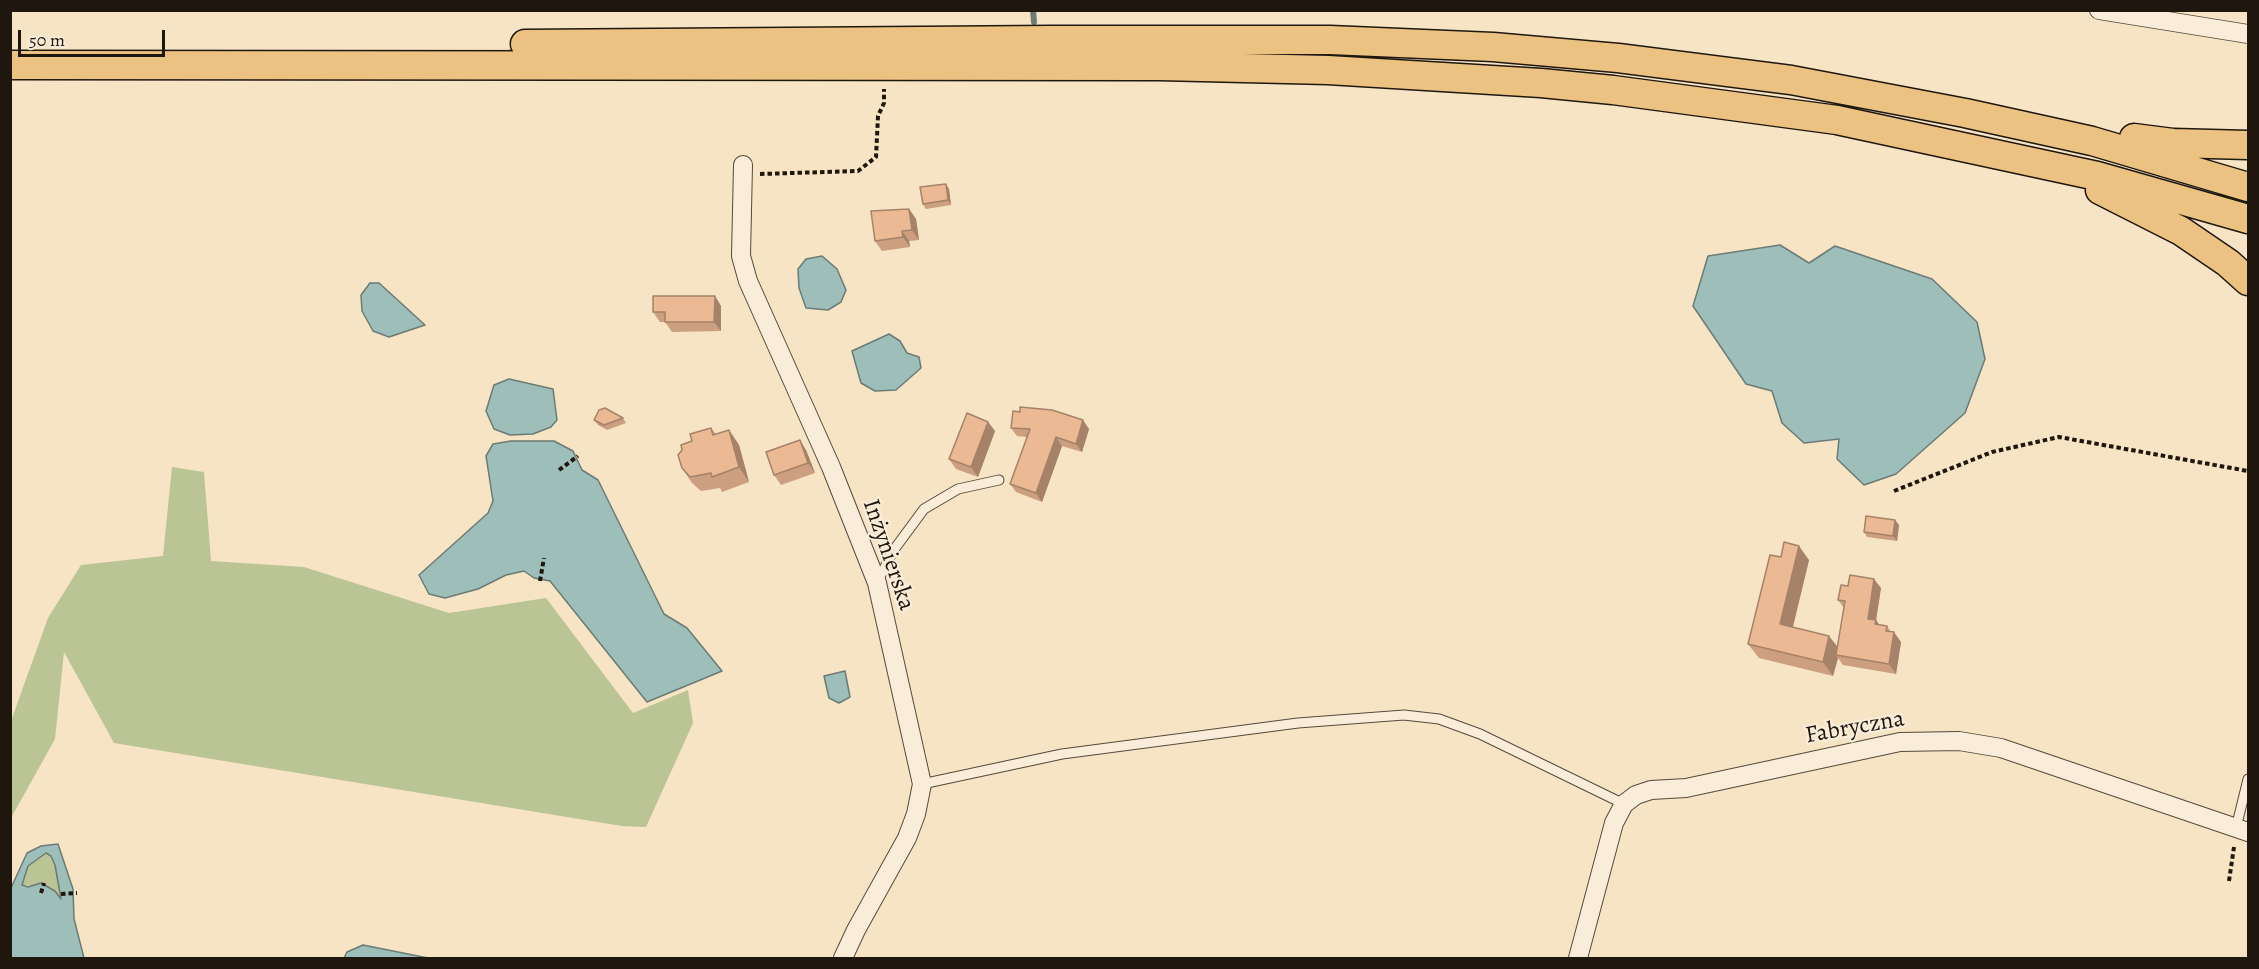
<!DOCTYPE html>
<meta charset="utf-8">
<style>
body{margin:0}
#map{position:relative;width:2259px;height:969px;overflow:hidden;background:#f6e4c4;font-family:Alegreya,serif}
canvas{display:block}
.frame{position:absolute;inset:0;border:12px solid #1f170e;pointer-events:none}
.scale{position:absolute;left:18px;top:30px;width:147px;height:27px;box-sizing:border-box;border:3px solid #1f170e;border-top:0;padding-left:8px;font-size:18px;line-height:21px;white-space:nowrap;color:#1f170e;-webkit-text-stroke:4px #f9edd9;paint-order:stroke}
</style>
<div id="map">
<canvas width="2259" height="969"></canvas>
<div class="frame"></div>
<div class="scale">50 m</div>
</div>
<script>
const context = document.querySelector('canvas').getContext('2d');
context.lineJoin = 'round';
function paint(path, color) { context.fillStyle = color; context.fill(path, 'evenodd'); }
const shape = rows => new Path2D(rows.map(r => 'M' + r).join(''));
function stroke(path, color, width, dash) { context.strokeStyle = color; context.lineWidth = width; context.lineCap = dash ? 'butt' : 'round'; context.setLineDash(dash || []); context.stroke(path); }
function drawText(font, color, halo, rows, align = 'center') {
  context.font = font + ' Alegreya,serif'; context.lineWidth = 4.5; context.setLineDash([]); context.textBaseline = 'middle'; context.strokeStyle = halo; context.fillStyle = color; for (const [text, x, y, turn = 0] of rows) {
    context.save(); context.translate(x, y); context.rotate((+turn || 0) * Math.PI / 180); context.textAlign = isNaN(turn) ? turn : align; if (halo) context.strokeText(text, 0, 0); context.fillText(text, 0, 0); context.restore();
  }
}
const green = shape([
 [172,467,204,472,211,561,304,567,449,613,546,598,633,713,688,690,693,723,646,827,622,826,114,743,64,652,55,739,11,818,11,721,48,618,81,565,163,556],
 [46,853,51,856,55,865,61,900,34,886,22,885,21,880,28,866]
]);
const water = shape([
 [1780,245,1809,263,1835,246,1932,279,1977,322,1985,359,1965,413,1896,474,1864,485,1837,459,1839,439,1804,443,1782,423,1772,391,1746,384,1693,306,1708,256,1780,245],
 [822,256,837,269,846,290,841,302,828,310,806,308,799,288,798,269,806,259,822,256],
 [370,283,379,283,425,325,389,337,373,331,362,311,361,295,370,283],
 [889,334,900,341,907,353,919,357,921,368,896,390,875,391,861,383,852,351,889,334],
 [509,379,553,389,557,420,551,427,533,434,510,435,494,429,486,411,494,385,509,379],
 [511,441,554,441,573,451,582,470,598,480,664,614,687,628,722,671,647,702,550,581,534,578,524,571,506,575,478,589,445,598,429,594,419,575,488,513,493,501,486,456,493,444,511,441],
 [845,671,850,697,839,703,829,698,824,676,845,671],
 [58,844,73,889,74,919,84,958,11,958,11,888,27,853,41,846,58,844],
 [46,853,51,856,55,865,61,899,55,891,41,883,28,887,22,885,28,866,46,853],
 [363,945,428,958,429,958,344,958,347,952,363,945]
]);
const stream = shape([
 [1033,10,1034,22]
]);
const path = shape([
 [760,174,858,171,876,157,878,116,884,103,884,89],
 [559,470,578,456],
 [1894,491,1992,452,2059,437,2248,471],
 [540,581,544,558],
 [2229,881,2234,847],
 [41,893,44,883],
 [61,894,77,893]
]);
const lane = shape([
 [877,583,893,551,924,509,958,489,999,480],
 [922,784,1062,754,1298,723,1404,715,1439,719,1480,734,1624,804],
 [2236,828,2248,779]
]);
const street = shape([
 [2099,10,2248,34],
 [743,165,741,256,748,281,831,467,877,583,922,784,916,814,907,838,856,930,843,958],
 [1578,958,1614,823,1624,804,1636,795,1651,790,1686,788,1900,742,1959,741,2001,748,2248,832]
]);
const primary = shape([
 [525,44,1052,40,1330,40,1493,47,1618,58,1791,80,1965,113,2092,141,2248,187],
 [10,65,1159,66,1328,70,1541,83,1613,90,1837,120,2097,176,2248,219],
 [2134,138,2173,143,2248,145],
 [2100,190,2181,231,2228,263,2248,281]
]);
const wall = shape([
 [949,189,951,205,926,209,923,204],
 [909,209,916,219,919,240,909,241,910,247,882,251,875,241],
 [715,296,721,306,721,331,672,332,665,322,660,322,653,312],
 [623,418,626,423,607,430,598,425,594,420],
 [988,422,995,431,978,477,956,469,949,459],
 [711,428,716,434,729,430,739,445,749,482,722,492,720,488,701,491,692,483,682,468,692,441],
 [1011,428,1089,429,1082,452,1062,446,1042,502,1016,492,1010,484,1027,437,1017,436],
 [806,450,815,473,781,485,774,475],
 [1895,520,1899,525,1897,541,1867,537,1864,532],
 [1781,557,1809,560,1793,627,1837,647,1844,608,1838,600,1848,586,1881,588,1876,620,1879,625,1887,626,1891,632,1901,642,1896,674,1843,665,1838,658,1833,676,1759,658,1748,644]
]);
const shadedWall = shape([
 [946,184,949,189,951,205,948,200],
 [909,209,916,219,919,240,912,230],
 [902,231,909,241,910,247,903,237],
 [715,296,721,306,721,331,714,322],
 [1083,420,1089,429,1082,452,1076,444],
 [988,422,995,431,978,477,971,467],
 [729,430,739,445,749,482,739,467],
 [1056,437,1062,446,1042,502,1036,493],
 [800,440,806,450,815,473,808,463],
 [1895,520,1899,525,1897,541,1893,536],
 [1799,546,1809,560,1790,638,1780,624],
 [1874,579,1881,588,1876,620,1883,630,1868,619],
 [1894,632,1901,642,1896,674,1889,664],
 [1829,636,1840,650,1836,655,1838,658,1833,676,1823,662]
]);
const building = shape([
 [946,184,948,200,923,204,920,187,946,184],
 [909,209,912,230,902,231,903,237,875,241,871,211,909,209],
 [653,296,715,296,714,322,665,322,665,312,653,312,653,296],
 [1020,407,1052,410,1083,420,1076,444,1056,437,1036,493,1010,484,1030,429,1011,428,1013,411,1020,412,1020,407],
 [605,408,623,418,604,425,594,420,599,410,605,408],
 [967,413,988,422,971,467,949,459,967,413],
 [711,428,713,435,729,430,739,467,712,477,711,473,690,477,682,468,678,455,682,450,681,445,692,441,690,434,711,428],
 [800,440,808,463,774,475,766,452,800,440],
 [1866,516,1895,520,1893,536,1864,532,1866,516],
 [1784,542,1799,546,1780,624,1829,636,1823,662,1748,644,1770,555,1781,557,1784,542],
 [1850,575,1874,579,1868,619,1876,620,1875,624,1887,626,1886,631,1894,632,1889,664,1836,655,1845,601,1838,600,1841,585,1848,586,1850,575]
]);
const streetNames = [
 ["Inżynierska",888,555,71],
 ["Fabryczna",1855,728,-10]
];
paint(green, '#bbc495');
paint(water, '#9ebeba');
stroke(water, '#6b7b75', 1.5);
stroke(stream, '#6b7b75', 6);
stroke(lane, '#554a3c', 11);
stroke(street, '#554a3c', 20);
stroke(primary, '#1f170e', 31);
stroke(path, '#1f170e', 4, [4.5, 3]);
stroke(lane, '#f9edd9', 9);
stroke(street, '#f9edd9', 18);
stroke(primary, '#ebc282', 28);
paint(wall, '#cb9f80');
paint(shadedWall, '#a58268');
paint(building, '#ecb995');
stroke(building, '#a58268', 1.5);
drawText('24px', '#1f170e', '#f9edd9', streetNames);
</script>
